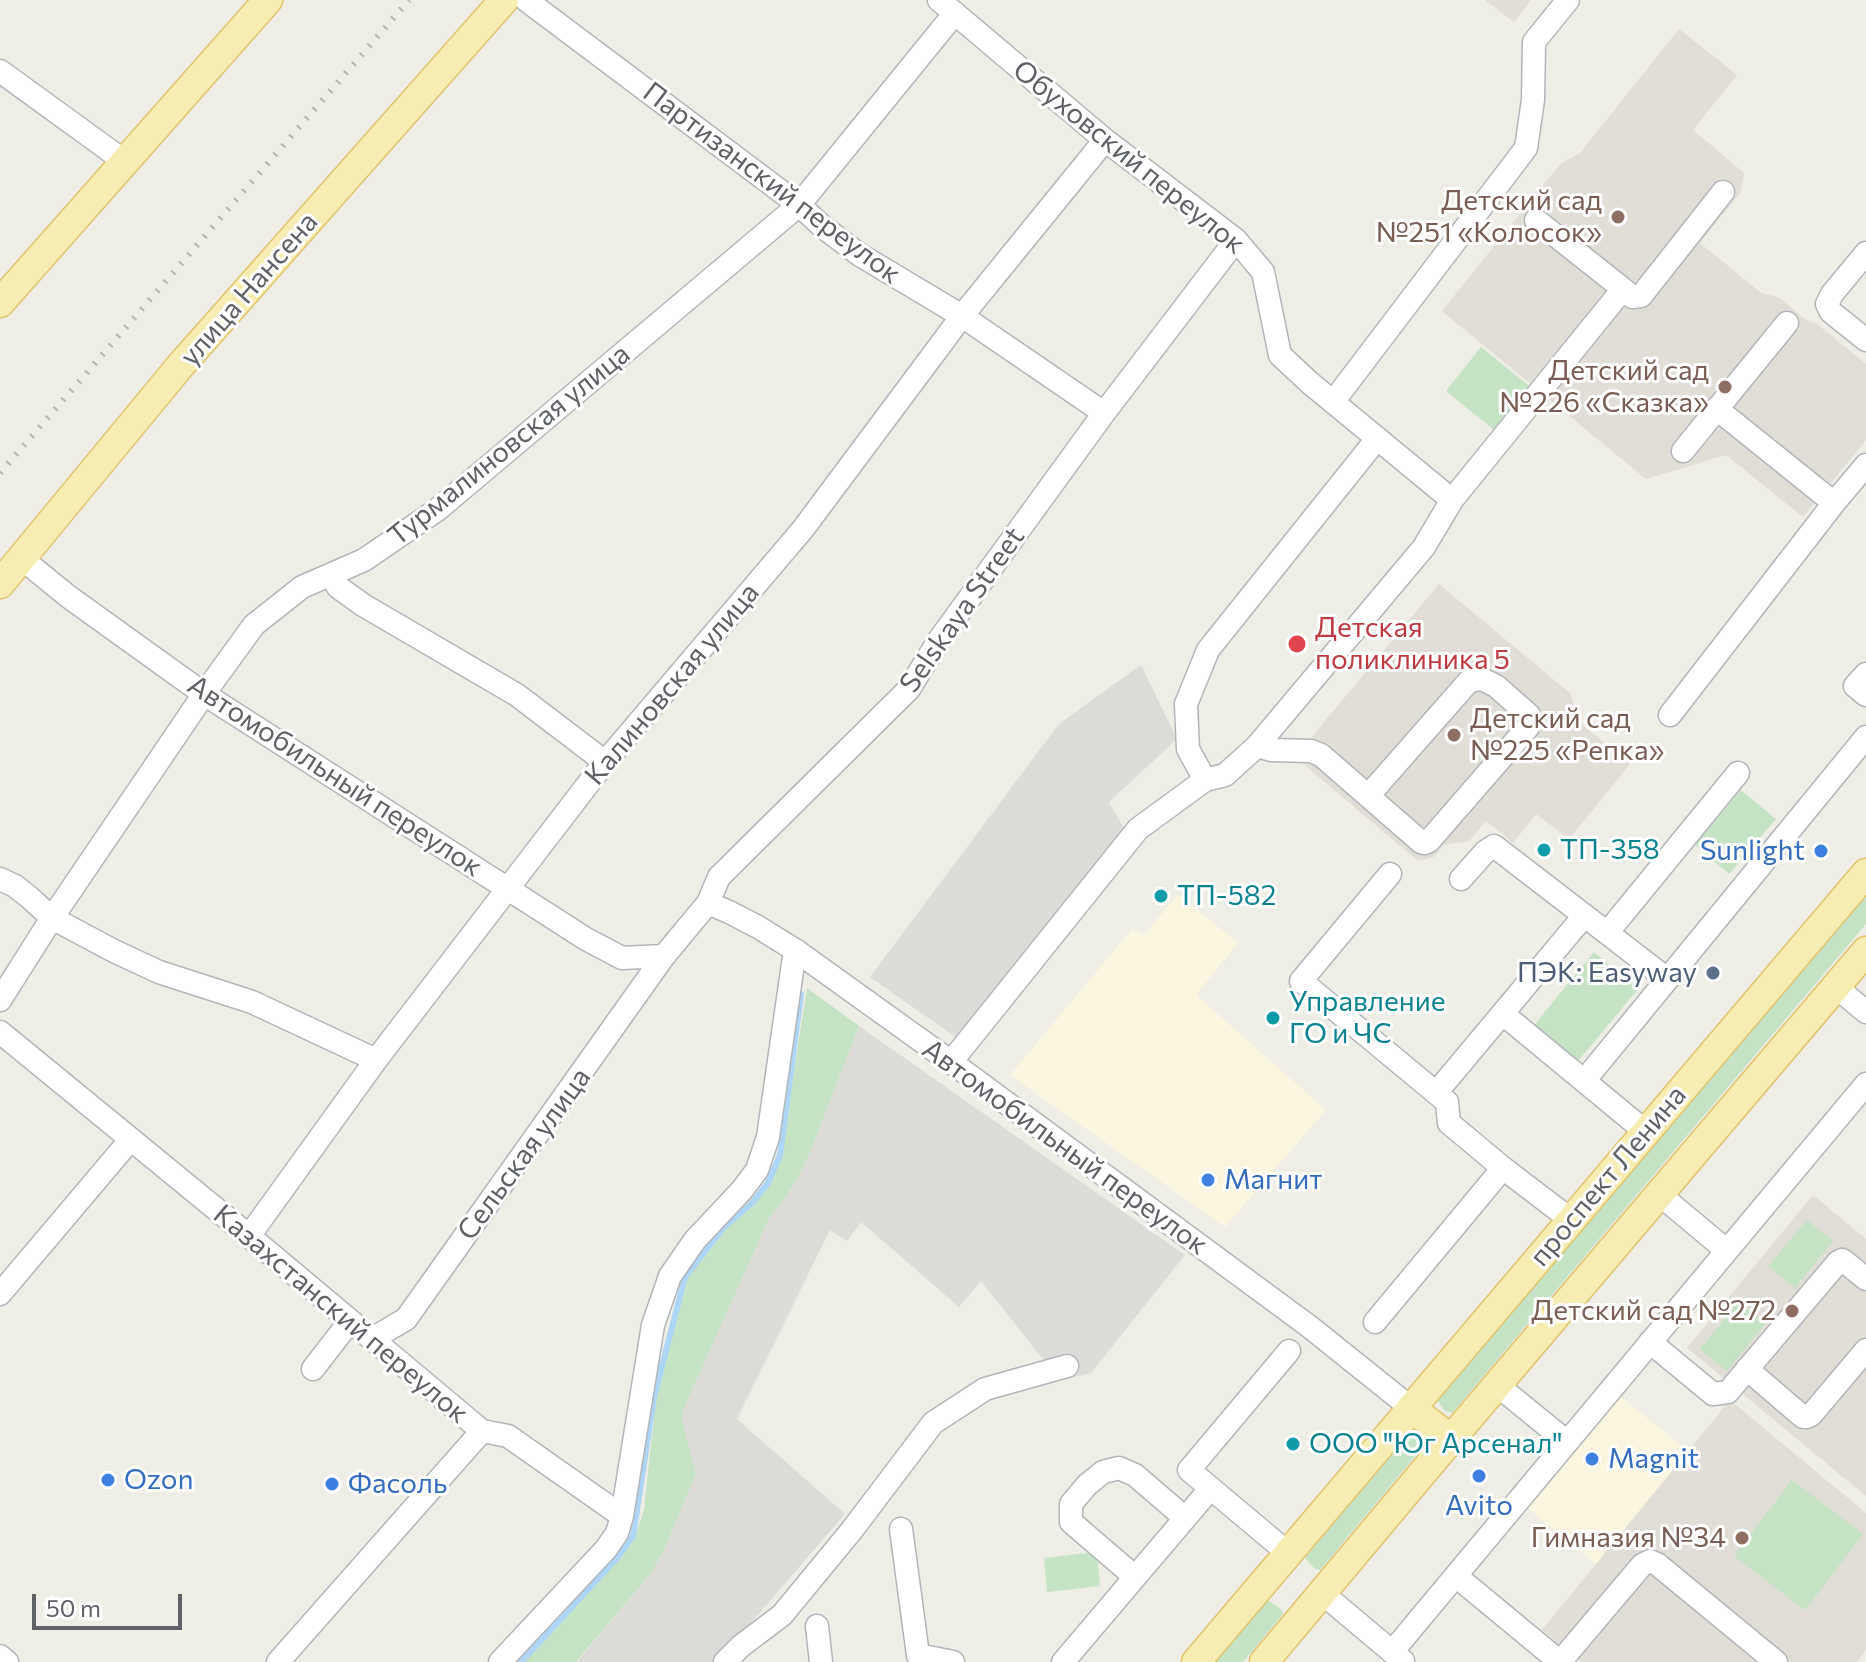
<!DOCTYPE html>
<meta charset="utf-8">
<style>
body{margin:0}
#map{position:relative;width:1866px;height:1662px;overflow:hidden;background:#eeede6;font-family:Commissioner,sans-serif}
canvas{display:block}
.scale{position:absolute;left:32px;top:1594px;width:150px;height:36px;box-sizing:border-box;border:4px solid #5e6165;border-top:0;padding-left:10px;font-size:24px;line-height:28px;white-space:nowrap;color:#5e6165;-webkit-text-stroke:6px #fff;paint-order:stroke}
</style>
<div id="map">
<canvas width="1866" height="1662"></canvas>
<div class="scale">50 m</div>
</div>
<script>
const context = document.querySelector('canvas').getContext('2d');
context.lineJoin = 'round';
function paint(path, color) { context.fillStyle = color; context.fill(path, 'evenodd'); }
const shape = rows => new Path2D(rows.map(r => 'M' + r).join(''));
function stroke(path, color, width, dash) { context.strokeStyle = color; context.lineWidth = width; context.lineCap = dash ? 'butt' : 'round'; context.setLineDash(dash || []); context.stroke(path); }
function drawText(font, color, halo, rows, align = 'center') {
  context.font = font + ' Commissioner,sans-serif'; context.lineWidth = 6; context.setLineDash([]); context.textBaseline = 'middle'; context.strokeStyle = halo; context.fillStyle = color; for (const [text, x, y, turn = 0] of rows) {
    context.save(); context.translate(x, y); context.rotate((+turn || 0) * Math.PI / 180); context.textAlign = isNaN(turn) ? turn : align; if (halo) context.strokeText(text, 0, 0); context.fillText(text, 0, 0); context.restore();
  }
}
const commercial = shape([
 [1178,894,1238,943,1196,995,1326,1110,1225,1227,1010,1075,1132,929,1144,935],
 [1613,1391,1689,1451,1596,1564,1525,1506]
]);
const industrial = shape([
 [1141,665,1177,739,1109,802,1122,825,1139,840,964,1043,870,977,1059,724],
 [859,1026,1185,1255,1091,1373,1071,1378,1059,1374,1046,1363,981,1281,959,1307,861,1222,847,1241,830,1230,737,1419,845,1514,717,1662,577,1662,651,1573,664,1550,696,1474,682,1420,683,1410,770,1216,782,1203,801,1172,809,1155]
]);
const education = shape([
 [1485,0,1531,0,1514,22],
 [1679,29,1737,75,1693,130,1744,173,1740,193,1700,243,1761,293,1778,297,1805,319,1817,324,1866,364,1866,440,1803,517,1726,455,1646,479,1442,311,1560,164,1580,153],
 [1439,584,1571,694,1577,720,1630,764,1569,839,1536,814,1513,843,1486,821,1469,841,1443,845,1434,857,1418,861,1295,757],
 [1813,1195,1866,1239,1866,1496,1687,1348],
 [1730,1400,1866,1513,1866,1650,1857,1662,1581,1662,1542,1630]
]);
const green = shape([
 [1481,347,1535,391,1499,434,1446,391],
 [1741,790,1776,819,1729,874,1695,845],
 [1866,892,1866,924,1452,1413,1445,1411,1437,1400],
 [1594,952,1638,989,1574,1066,1530,1030],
 [807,988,859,1026,809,1155,801,1172,782,1203,770,1216,683,1410,682,1420,696,1474,664,1550,651,1573,576,1662,524,1662,634,1539,644,1510,656,1398,687,1275,720,1230,748,1210,767,1188,781,1152],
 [1807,1220,1833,1241,1795,1288,1768,1266],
 [1739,1302,1765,1324,1727,1371,1700,1349],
 [1412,1429,1425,1436,1427,1442,1320,1570,1314,1568,1305,1558],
 [1792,1480,1863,1534,1805,1610,1734,1556],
 [1097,1552,1100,1586,1047,1592,1044,1558],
 [1267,1600,1281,1609,1283,1614,1243,1662,1215,1662]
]);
const stream = shape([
 [521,1662,617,1558,633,1536,654,1397,685,1277,725,1226,751,1204,768,1183,780,1155,801,994]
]);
const minor = shape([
 [526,0,799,205,823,227,860,255,962,316,1104,413],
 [939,0,1105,140,1236,240,1263,272,1280,355,1310,383,1452,500],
 [0,71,124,161],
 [1866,253,1832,294,1827,304,1831,312,1866,340],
 [1623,289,1632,297,1641,296,1723,192],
 [1787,323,1717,409,1834,503,1866,465],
 [1333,402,1526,148,1533,100,1534,42,1568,0],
 [1683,451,1717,409],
 [21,558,69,597,204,694,586,939,622,958,664,956],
 [331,575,338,587,363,605,517,695,605,762],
 [1866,674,1855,686,1866,695],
 [1670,715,1834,503],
 [1257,746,1271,750,1311,751,1321,755,1421,842,1425,843,1429,841,1528,727,1530,721,1529,715,1496,686,1482,679,1469,681,1368,796],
 [1205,780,1188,749,1186,704,1208,650,1376,440],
 [1390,874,1301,981,1447,1102,1449,1123,1503,1168,1571,1220],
 [0,879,15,886,29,897,52,918,114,951,159,972,252,1002,376,1060],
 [1461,879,1485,852,1494,846,1667,979],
 [708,903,729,912,758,927,795,950,951,1062,1310,1327,1411,1408],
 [1607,933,1738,773],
 [1836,987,1866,1012],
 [0,1000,52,918,204,694,254,625,302,587,364,560,437,510,799,205,955,13],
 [1503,1014,1646,1132],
 [0,1032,249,1236,482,1431,278,1662],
 [951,1062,1138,829,1205,780,1225,775,1257,746,1424,547,1452,500,1623,289,1536,220],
 [1584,1081,1866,737],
 [1436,1093,1584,916],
 [1659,1194,1726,1250],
 [249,1236,376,1060,605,762,803,529,962,316,1105,140],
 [0,1294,131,1139],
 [1375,1322,1503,1168],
 [372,1339,406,1319,664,956,708,903,719,877,909,689,939,640,1104,413,1236,240],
 [1650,1342,1713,1394,1728,1392,1838,1262,1842,1260,1845,1262,1866,1279],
 [313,1369,350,1321],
 [1747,1369,1803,1417,1807,1417,1811,1415,1866,1350],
 [1497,1385,1567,1442],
 [482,1431,508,1436,622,1516],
 [901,1529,918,1655,953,1662],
 [1288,1553,1189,1470,1289,1351],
 [1456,1576,1560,1662,1642,1565,1650,1561,1657,1564,1776,1662],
 [1135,1577,1071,1522,1071,1504,1087,1485,1103,1472,1119,1468,1135,1475,1185,1518],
 [1322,1593,1403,1661],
 [817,1626,821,1662],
 [1392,1652,1866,1084],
 [0,1656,7,1662],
 [500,1662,606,1549,617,1533,622,1516,653,1325,670,1276,695,1240,742,1190,757,1170,768,1137,795,950],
 [725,1662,741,1646,782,1615,852,1530,933,1423,985,1389,1067,1366],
 [1063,1662,1210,1489]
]);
const major = shape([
 [0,303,268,0],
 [0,584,180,366,504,0],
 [1411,1408,1451,1439],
 [1196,1662,1866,873],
 [1264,1662,1451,1439,1866,951]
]);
const rail = shape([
 [0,473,409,0]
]);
const markers = [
 [1618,217,8,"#8d6e63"],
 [1725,387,8,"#8d6e63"],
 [1297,644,10,"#e0444e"],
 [1454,735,8,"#8d6e63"],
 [1544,850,8,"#0f9aa8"],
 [1821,851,8,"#3f7fe0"],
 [1161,896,8,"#0f9aa8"],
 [1713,973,8,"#5c6f8a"],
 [1273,1018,8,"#0f9aa8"],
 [1208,1180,8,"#3f7fe0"],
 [1792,1311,8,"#8d6e63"],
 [1293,1444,8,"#0f9aa8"],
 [1592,1459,8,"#3f7fe0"],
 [1479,1476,8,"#3f7fe0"],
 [108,1480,8,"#3f7fe0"],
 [332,1484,8,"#3f7fe0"],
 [1742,1538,8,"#8d6e63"]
];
const streetNames = [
 ["Обуховский переулок",1129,157,39],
 ["Партизанский переулок",772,183,37],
 ["улица Нансена",249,289,-49],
 ["Турмалиновская улица",509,445,-39],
 ["Selskaya Street",962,610,-55],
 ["Калиновская улица",672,684,-50],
 ["Автомобильный переулок",335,776,33],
 ["Автомобильный переулок",1065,1147,36],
 ["Сельская улица",524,1154,-54],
 ["проспект Ленина",1608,1176,-50],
 ["Казахстанский переулок",341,1314,40]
];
const educationNames = [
 ["Детский сад",1602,201],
 ["№251 «Колосок»",1602,233],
 ["Детский сад",1709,371],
 ["№226 «Сказка»",1709,403],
 ["Детский сад",1470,719,"left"],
 ["№225 «Репка»",1470,751,"left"],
 ["Детский сад №272",1776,1311],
 ["Гимназия №34",1726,1538]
];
const healthNames = [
 ["Детская",1315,628],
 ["поликлиника 5",1315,660]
];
const cultureNames = [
 ["ТП-358",1560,850],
 ["ТП-582",1177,896],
 ["Управление",1289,1002],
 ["ГО и ЧС",1289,1034],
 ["ООО \"Юг Арсенал\"",1309,1444]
];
const shopNames = [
 ["Sunlight",1805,851,"right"],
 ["Магнит",1224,1180],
 ["Magnit",1608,1459],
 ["Ozon",124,1480],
 ["Фасоль",348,1484],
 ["Avito",1479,1506,"center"]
];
const serviceNames = [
 ["ПЭК: Easyway",1697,973]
];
paint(commercial, '#faf5df');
paint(industrial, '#dddcd8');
paint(education, '#e1ded7');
paint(green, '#c6e3c6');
stroke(stream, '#afd5f5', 6);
stroke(minor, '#b3b6b9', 25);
stroke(major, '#e1c46c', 31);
stroke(minor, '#fff', 22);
stroke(major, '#f6edb3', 28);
stroke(rail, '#b4b5b5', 6, [2, 10]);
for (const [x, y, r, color] of markers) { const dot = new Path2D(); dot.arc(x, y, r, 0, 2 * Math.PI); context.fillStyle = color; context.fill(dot); stroke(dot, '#fff', 3); }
drawText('28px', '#5e6165', '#fff', streetNames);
drawText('28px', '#785e54', '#fff', educationNames, 'right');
drawText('28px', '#be3a42', '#fff', healthNames, 'left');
drawText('28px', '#0d838f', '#fff', cultureNames, 'left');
drawText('28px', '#366cbe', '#fff', shopNames, 'left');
drawText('28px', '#4e5e75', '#fff', serviceNames, 'right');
</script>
